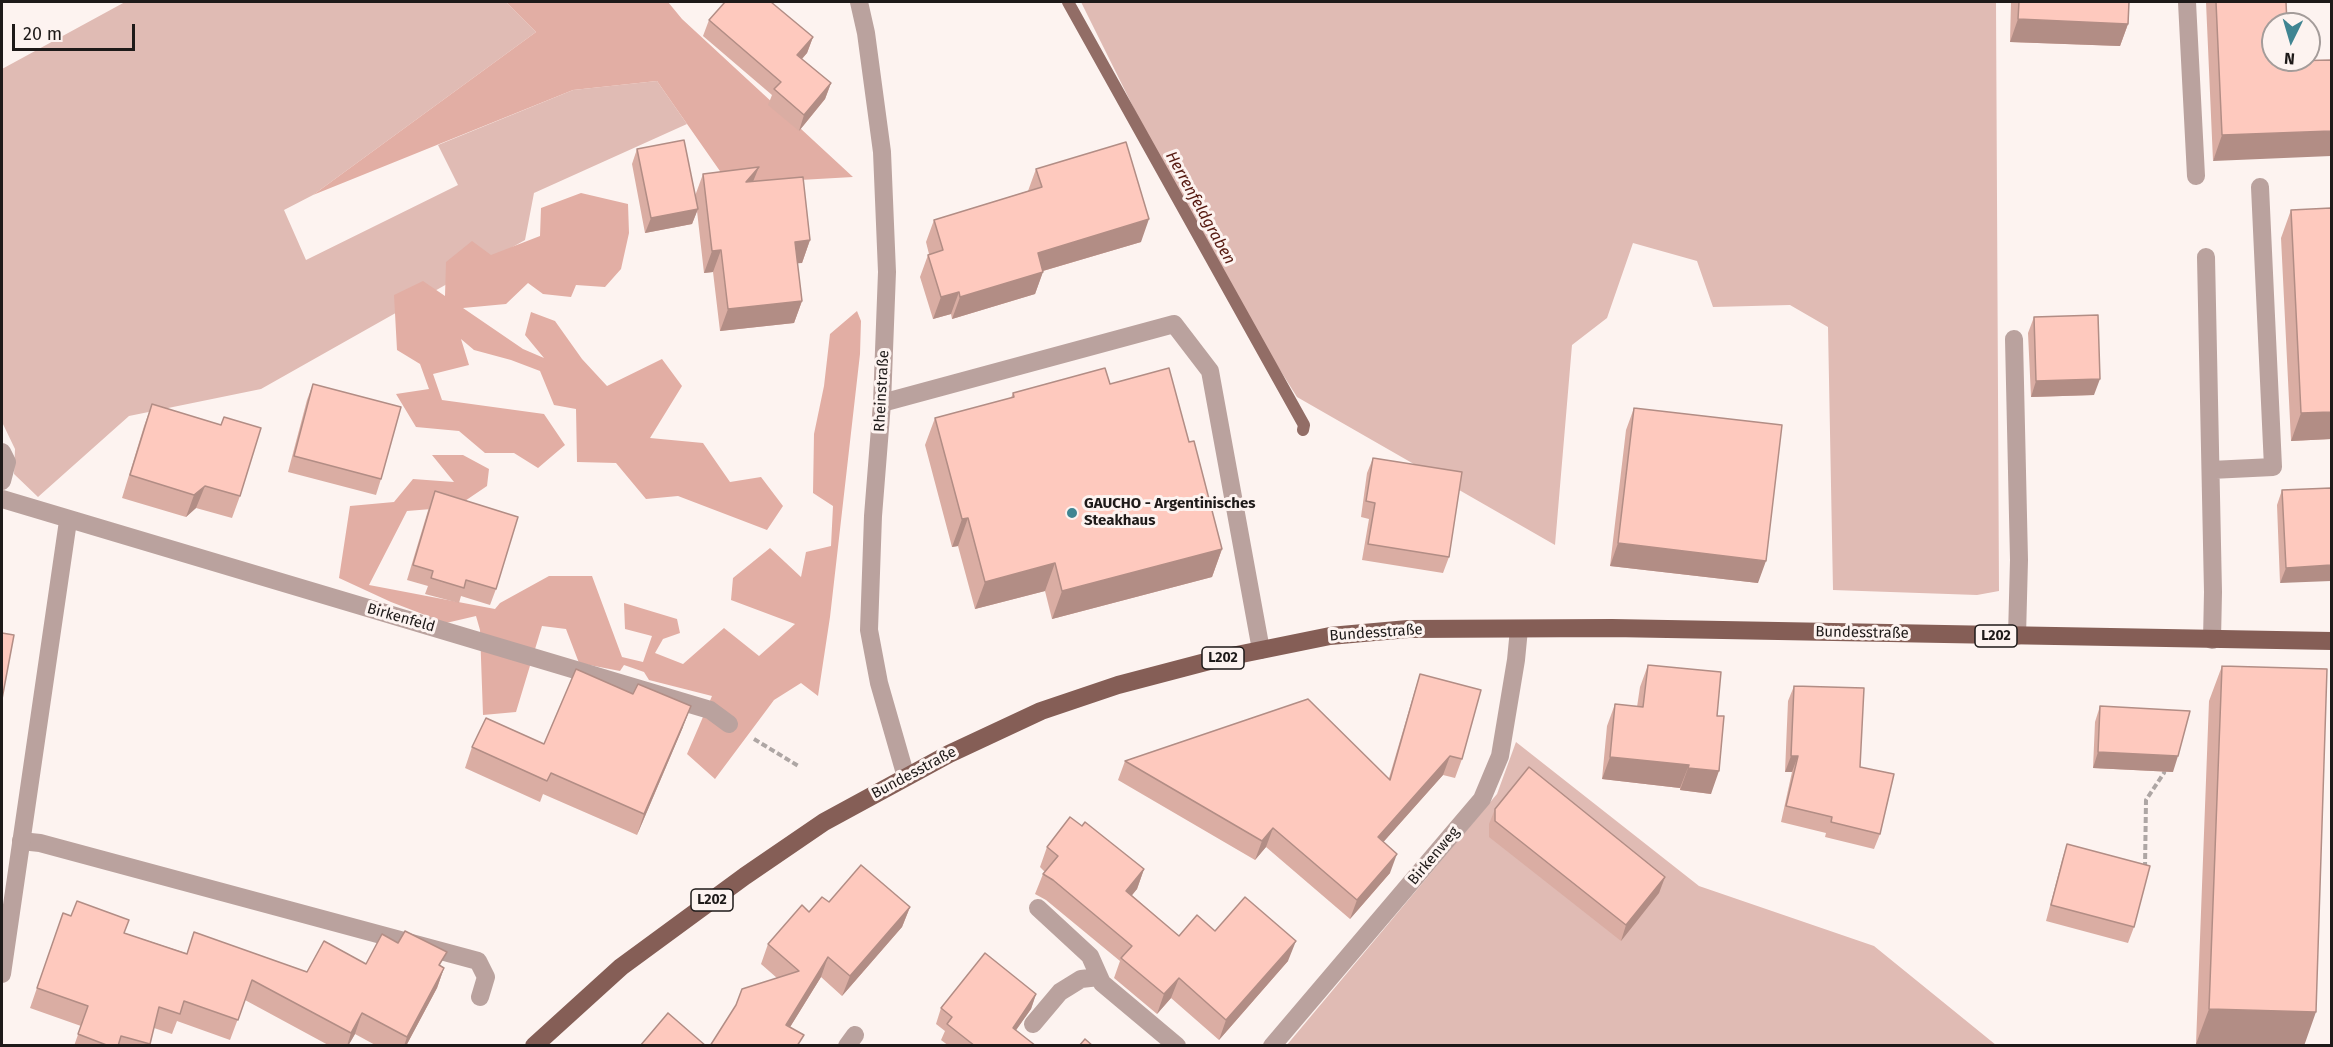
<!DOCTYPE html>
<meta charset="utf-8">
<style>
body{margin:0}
#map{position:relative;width:2333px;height:1047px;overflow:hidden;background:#fdf3f0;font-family:"Fira Sans",sans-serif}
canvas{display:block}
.frame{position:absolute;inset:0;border:3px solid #1e1a19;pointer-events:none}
.north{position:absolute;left:2261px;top:12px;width:60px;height:60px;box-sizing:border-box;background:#fdf3f0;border:2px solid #a49c9a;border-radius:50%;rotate:185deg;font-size:16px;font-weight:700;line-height:24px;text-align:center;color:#1e1a19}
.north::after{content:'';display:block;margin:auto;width:21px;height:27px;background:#408592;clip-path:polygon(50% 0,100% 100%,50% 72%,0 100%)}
.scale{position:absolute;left:12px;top:24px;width:123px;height:27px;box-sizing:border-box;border:3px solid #1e1a19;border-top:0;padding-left:8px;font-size:18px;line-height:21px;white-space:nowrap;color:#1e1a19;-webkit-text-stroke:4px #fdf3f0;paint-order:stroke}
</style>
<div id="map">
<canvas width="2333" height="1047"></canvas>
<div class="frame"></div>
<div class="north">N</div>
<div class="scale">20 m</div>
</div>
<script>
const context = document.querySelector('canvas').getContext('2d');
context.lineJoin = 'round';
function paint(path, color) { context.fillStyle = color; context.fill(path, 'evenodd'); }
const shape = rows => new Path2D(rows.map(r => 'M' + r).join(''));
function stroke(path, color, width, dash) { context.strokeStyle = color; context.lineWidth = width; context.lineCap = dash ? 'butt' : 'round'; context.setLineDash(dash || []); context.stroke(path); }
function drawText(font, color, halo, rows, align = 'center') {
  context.font = font + ' "Fira Sans",sans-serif'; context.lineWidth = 6; context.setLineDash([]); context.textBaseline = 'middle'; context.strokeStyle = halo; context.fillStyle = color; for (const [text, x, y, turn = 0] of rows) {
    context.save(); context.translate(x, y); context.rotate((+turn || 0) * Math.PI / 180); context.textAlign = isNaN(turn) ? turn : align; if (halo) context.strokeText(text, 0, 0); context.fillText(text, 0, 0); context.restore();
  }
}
const green = shape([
 [125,2,506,2,536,32,313,195,284,210,306,260,458,185,438,145,573,90,657,81,687,124,534,193,525,240,261,389,129,416,38,497,14,474,15,449,2,422,2,69],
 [1081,2,1996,2,1999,591,1977,595,1833,590,1828,327,1790,305,1713,307,1697,261,1633,243,1607,318,1572,345,1555,545,1297,397,1263,343,1164,169],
 [1516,742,1699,886,1874,946,1996,1045,1286,1046,1497,794]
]);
const forest = shape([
 [506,2,668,2,682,19,853,177,729,184,657,81,573,90,313,195,536,32],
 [581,193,628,204,629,233,621,269,605,287,576,285,571,297,543,294,528,283,506,304,463,308,523,349,544,358,525,335,531,312,555,321,582,359,607,386,662,359,682,386,650,438,703,443,730,482,761,477,783,506,767,530,678,496,646,499,616,463,577,462,576,409,554,405,540,371,511,360,474,350,461,339,469,365,433,374,442,400,544,414,565,445,538,468,514,453,485,453,459,431,416,427,396,394,429,389,420,364,397,350,394,295,423,281,445,296,446,262,472,241,491,255,540,236,541,208],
 [857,311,861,321,860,354,830,617,818,696,801,683,774,700,715,779,687,754,712,696,649,680,644,672,624,665,620,671,579,663,566,629,542,626,516,712,483,715,480,630,476,616,446,623,391,602,339,578,350,506,394,502,413,479,454,482,432,455,463,455,489,469,487,486,456,507,407,511,369,585,495,609,500,603,549,576,592,576,622,657,643,662,652,636,625,629,624,603,677,619,680,633,663,639,655,653,683,664,724,628,759,656,795,624,731,600,733,578,770,548,801,577,806,552,831,546,833,506,813,493,814,434,824,386,830,334]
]);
const stream = shape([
 [1068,2,1304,425,1303,430]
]);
const path = shape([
 [754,739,800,767],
 [2145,868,2146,800,2164,773,2165,767]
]);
const service = shape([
 [2187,2,2196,176],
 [2206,257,2213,592,2212,640],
 [2014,339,2019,560,2017,636],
 [882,403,1174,324,1210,371,1261,650],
 [2,452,7,462,2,481],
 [2211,470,2273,467,2260,187],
 [21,841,40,843,478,961,486,977,480,997],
 [1038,908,1090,956,1102,983,1177,1046],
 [1033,1024,1060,992,1081,979,1099,977]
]);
const minor = shape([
 [859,2,866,33,882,152,887,272,882,403,873,516,869,630,879,683,906,777],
 [2,499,710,710,729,724],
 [2,974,68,521],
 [847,1046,855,1035],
 [1272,1046,1482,799,1500,756,1516,660,1519,629]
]);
const primary = shape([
 [534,1046,621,967,745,876,824,822,949,754,1041,711,1118,685,1217,659,1330,636,1408,629,1612,628,2332,641]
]);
const wall = shape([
 [2011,2,2129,2,2128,24,2120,46,2010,42],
 [2206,2,2286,2,2213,161],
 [709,20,813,37,807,53,802,59,831,83,825,99,799,131,768,105,772,95,703,36],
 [637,149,695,196,703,174,753,182,810,240,802,263,797,263,802,301,794,323,720,331,713,272,704,273,697,211,692,224,645,233,632,164],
 [1036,169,1141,242,1043,271,1035,294,952,319,951,314,933,319,920,277,928,255,929,254,926,242,934,220,1028,191],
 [2291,210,2331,439,2291,441,2281,238],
 [2034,317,2094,395,2031,397,2028,333],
 [313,384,381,479,376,495,288,472,307,400],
 [1110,384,1189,442,1222,549,1212,577,1052,619,1045,591,975,609,958,546,952,547,925,445,935,418,1011,398,1013,393],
 [152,404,221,425,224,417,240,496,232,518,196,508,186,517,122,498,144,426],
 [1634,408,1758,583,1610,566,1626,430],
 [1373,458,1449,557,1443,573,1362,560,1369,519,1361,517,1367,473],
 [2331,488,2280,583,2277,505,2282,490],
 [435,491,496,589,490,605,461,596,459,603,425,594,428,586,407,580,429,507],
 [1648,665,1717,716,1711,794,1680,790,1680,788,1602,779,1607,726,1615,704,1637,707,1640,687],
 [2222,666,2304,1046,2241,1046,2196,1044,2209,701],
 [1420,674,1462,759,1455,778,1443,775,1383,842,1390,873,1350,919,1266,847,1255,860,1118,780,1125,761,1389,778,1414,693],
 [1794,686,1860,767,1880,834,1874,849,1825,837,1826,833,1781,822,1792,772,1785,772,1788,701],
 [2100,706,2173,772,2093,768,2095,722],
 [683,727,637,835,543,794,540,802,465,768,472,747,544,744],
 [1495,809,1665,877,1659,893,1621,941,1489,837,1489,824],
 [1082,826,1144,869,1137,889,1132,895,1179,936,1215,931,1288,961,1219,1040,1171,998,1157,1014,1114,978,1120,961,1046,900,1035,894,1043,874,1045,872,1040,867,1047,847],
 [2067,844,2134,927,2128,943,2046,921,2062,860],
 [829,902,910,907,902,927,842,996,821,977,790,1027,710,1046,777,978,761,964,768,944,809,912],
 [63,913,186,953,307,972,366,964,441,966,444,968,437,988,406,1046,377,1046,355,1034,348,1046,330,1046,245,1000,230,1040,177,1021,172,1034,154,1028,149,1046,74,1046,81,1026,30,1008],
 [1036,994,1031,1009,1016,1030,1036,1046,949,1046,941,1040,945,1031,936,1024,941,1008]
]);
const shadedWall = shape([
 [2018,19,2128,24,2120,46,2010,42],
 [813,37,807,53,791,71,797,55],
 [831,83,825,99,799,131,804,115],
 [2331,131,2331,156,2213,161,2222,135],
 [759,167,750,189,746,182],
 [698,209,692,224,645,233,651,218],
 [1149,219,1141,242,1029,275,1038,253],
 [810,240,802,263,787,264,795,242],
 [721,250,713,272,704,273,712,251],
 [1043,272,1035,294,952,319,960,297],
 [959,292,951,314,933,319,941,297],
 [802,301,794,323,720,331,728,309],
 [2100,379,2094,395,2031,397,2036,381],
 [2331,412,2331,439,2291,441,2301,413],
 [205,486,196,508,186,517,194,495],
 [968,518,958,546,952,547,962,519],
 [1618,543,1766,561,1758,583,1610,566],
 [1222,549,1212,577,1052,619,1062,591],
 [1055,563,1045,591,975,609,985,582],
 [2331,565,2331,581,2280,583,2286,568],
 [691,706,683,727,637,835,644,814],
 [2098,752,2178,756,2173,772,2093,768],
 [1450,756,1443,775,1371,856,1378,837],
 [1791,756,1798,756,1792,772,1785,772],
 [1610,757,1689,765,1680,788,1602,779],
 [1688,768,1719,771,1711,794,1680,790],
 [1273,828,1266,847,1255,860,1262,841],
 [1397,854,1390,873,1350,919,1357,900],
 [1144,869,1137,889,1119,911,1126,891],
 [1665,877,1659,893,1621,941,1626,925],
 [910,907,902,927,842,996,850,976],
 [1296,941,1288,961,1219,1040,1226,1020],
 [828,957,821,977,779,1045,786,1025],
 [444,968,437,988,406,1046,404,1046,407,1037],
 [1179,978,1171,998,1157,1014,1164,994],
 [1036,994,1031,1009,1007,1043,1013,1028],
 [2209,1009,2316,1012,2304,1046,2241,1046,2196,1044],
 [362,1013,355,1034,348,1046,347,1046,351,1033]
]);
const building = shape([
 [725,2,771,2,813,37,797,55,831,83,804,115,774,89,781,82,709,20,725,2],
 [2019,2,2129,2,2128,24,2018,19,2019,2],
 [2216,2,2286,2,2287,24,2273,24,2273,60,2289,60,2289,61,2331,60,2331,131,2222,135,2216,2],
 [684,140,698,209,651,218,637,149,684,140],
 [1126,142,1149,219,1038,253,1043,272,960,297,959,292,941,297,928,255,943,250,934,220,1042,187,1036,169,1126,142],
 [759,167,746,182,803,177,810,240,795,242,802,301,728,309,721,250,712,251,703,174,759,167],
 [2331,208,2331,412,2301,413,2291,210,2331,208],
 [2098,315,2100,379,2036,381,2034,317,2098,315],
 [1105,368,1110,384,1169,368,1189,442,1194,441,1222,549,1062,591,1055,563,985,582,968,518,962,519,935,418,1014,397,1013,393,1105,368],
 [313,384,401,407,381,479,294,456,313,384],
 [152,404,221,425,224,417,261,428,240,496,205,486,194,495,130,475,152,404],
 [1634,408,1782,425,1766,561,1618,543,1634,408],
 [1373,458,1462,472,1449,557,1368,544,1375,503,1366,501,1373,458],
 [2331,488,2331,565,2286,568,2282,490,2331,488],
 [435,491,518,517,496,589,466,580,464,588,431,578,433,571,413,565,435,491],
 [2,633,14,635,2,699,2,633],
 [1648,665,1721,672,1717,716,1724,716,1719,771,1688,768,1689,765,1610,757,1615,704,1643,707,1648,665],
 [2222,666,2327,669,2316,1012,2209,1009,2222,666],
 [576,669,633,694,638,684,691,706,644,814,551,773,547,781,472,747,486,718,544,744,576,669],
 [1420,674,1481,690,1462,759,1450,756,1378,837,1397,854,1357,900,1273,828,1262,841,1125,761,1308,699,1390,780,1420,674],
 [1794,686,1864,688,1860,767,1894,774,1880,834,1831,822,1832,817,1786,806,1798,756,1791,756,1794,686],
 [2100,706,2190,711,2178,756,2098,752,2100,706],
 [1529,767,1665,877,1626,925,1495,821,1495,809,1529,767],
 [1070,817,1082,826,1085,822,1144,869,1126,891,1179,936,1197,915,1215,931,1245,897,1296,941,1226,1020,1179,978,1164,994,1121,958,1132,946,1053,880,1043,874,1058,856,1047,847,1070,817],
 [2067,844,2150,866,2134,927,2051,905,2067,844],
 [861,865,910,907,850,976,828,957,786,1025,804,1035,797,1046,710,1046,736,1005,742,989,799,971,768,944,802,905,809,912,822,897,829,902,861,865],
 [77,901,129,920,124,933,187,954,194,932,307,972,324,941,366,964,382,934,398,943,405,931,447,952,439,965,444,968,407,1037,362,1013,351,1033,252,980,238,1020,184,1001,180,1014,159,1007,150,1044,121,1036,118,1046,109,1046,78,1034,88,1006,37,988,63,913,71,916,77,901],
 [985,953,1036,994,1013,1028,1036,1046,975,1046,947,1024,952,1017,941,1008,985,953],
 [668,1013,706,1046,640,1046,668,1013],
 [1085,1039,1093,1046,1079,1046,1085,1039]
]);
const markers = [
 [1072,513,6,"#408592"]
];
const shields = [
 [1996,636,42],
 [1223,658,42],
 [712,900,42]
];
const shieldNames = [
 ["L202",1996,636],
 ["L202",1223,658],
 ["L202",712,900]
];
const streetNames = [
 ["Rheinstraße",882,391,-87],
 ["Birkenfeld",401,618,16],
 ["Bundesstraße",1376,633,-4],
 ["Bundesstraße",1862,633,1],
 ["Bundesstraße",914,773,-28],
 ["Birkenweg",1434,856,-50]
];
const poiNames = [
 ["GAUCHO - Argentinisches",1084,504],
 ["Steakhaus",1084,521]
];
const waterNames = [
 ["Herrenfeldgraben",1200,208,61]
];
paint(green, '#e0bbb4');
paint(forest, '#e2aea4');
stroke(stream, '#926d66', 12);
stroke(path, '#aea6a4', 4, [6, 3]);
stroke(service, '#baa29e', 18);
stroke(minor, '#baa29e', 18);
stroke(primary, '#855e56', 18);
paint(wall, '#daada3');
paint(shadedWall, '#b28d85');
paint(building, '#fec9be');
stroke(building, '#b28d85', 1.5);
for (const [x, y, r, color] of markers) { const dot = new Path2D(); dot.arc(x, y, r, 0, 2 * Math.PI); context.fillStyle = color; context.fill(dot); stroke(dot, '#fdf3f0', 2); }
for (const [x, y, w] of shields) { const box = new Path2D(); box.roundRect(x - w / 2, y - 11, w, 22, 4.5); context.fillStyle = '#fdf3f0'; context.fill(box); stroke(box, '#1e1a19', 1.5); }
drawText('bold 14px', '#1e1a19', null, shieldNames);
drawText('15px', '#1e1a19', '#fdf3f0', streetNames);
drawText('bold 15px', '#1e1a19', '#fdf3f0', poiNames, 'left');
drawText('italic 16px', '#561910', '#fdf3f0', waterNames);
</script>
